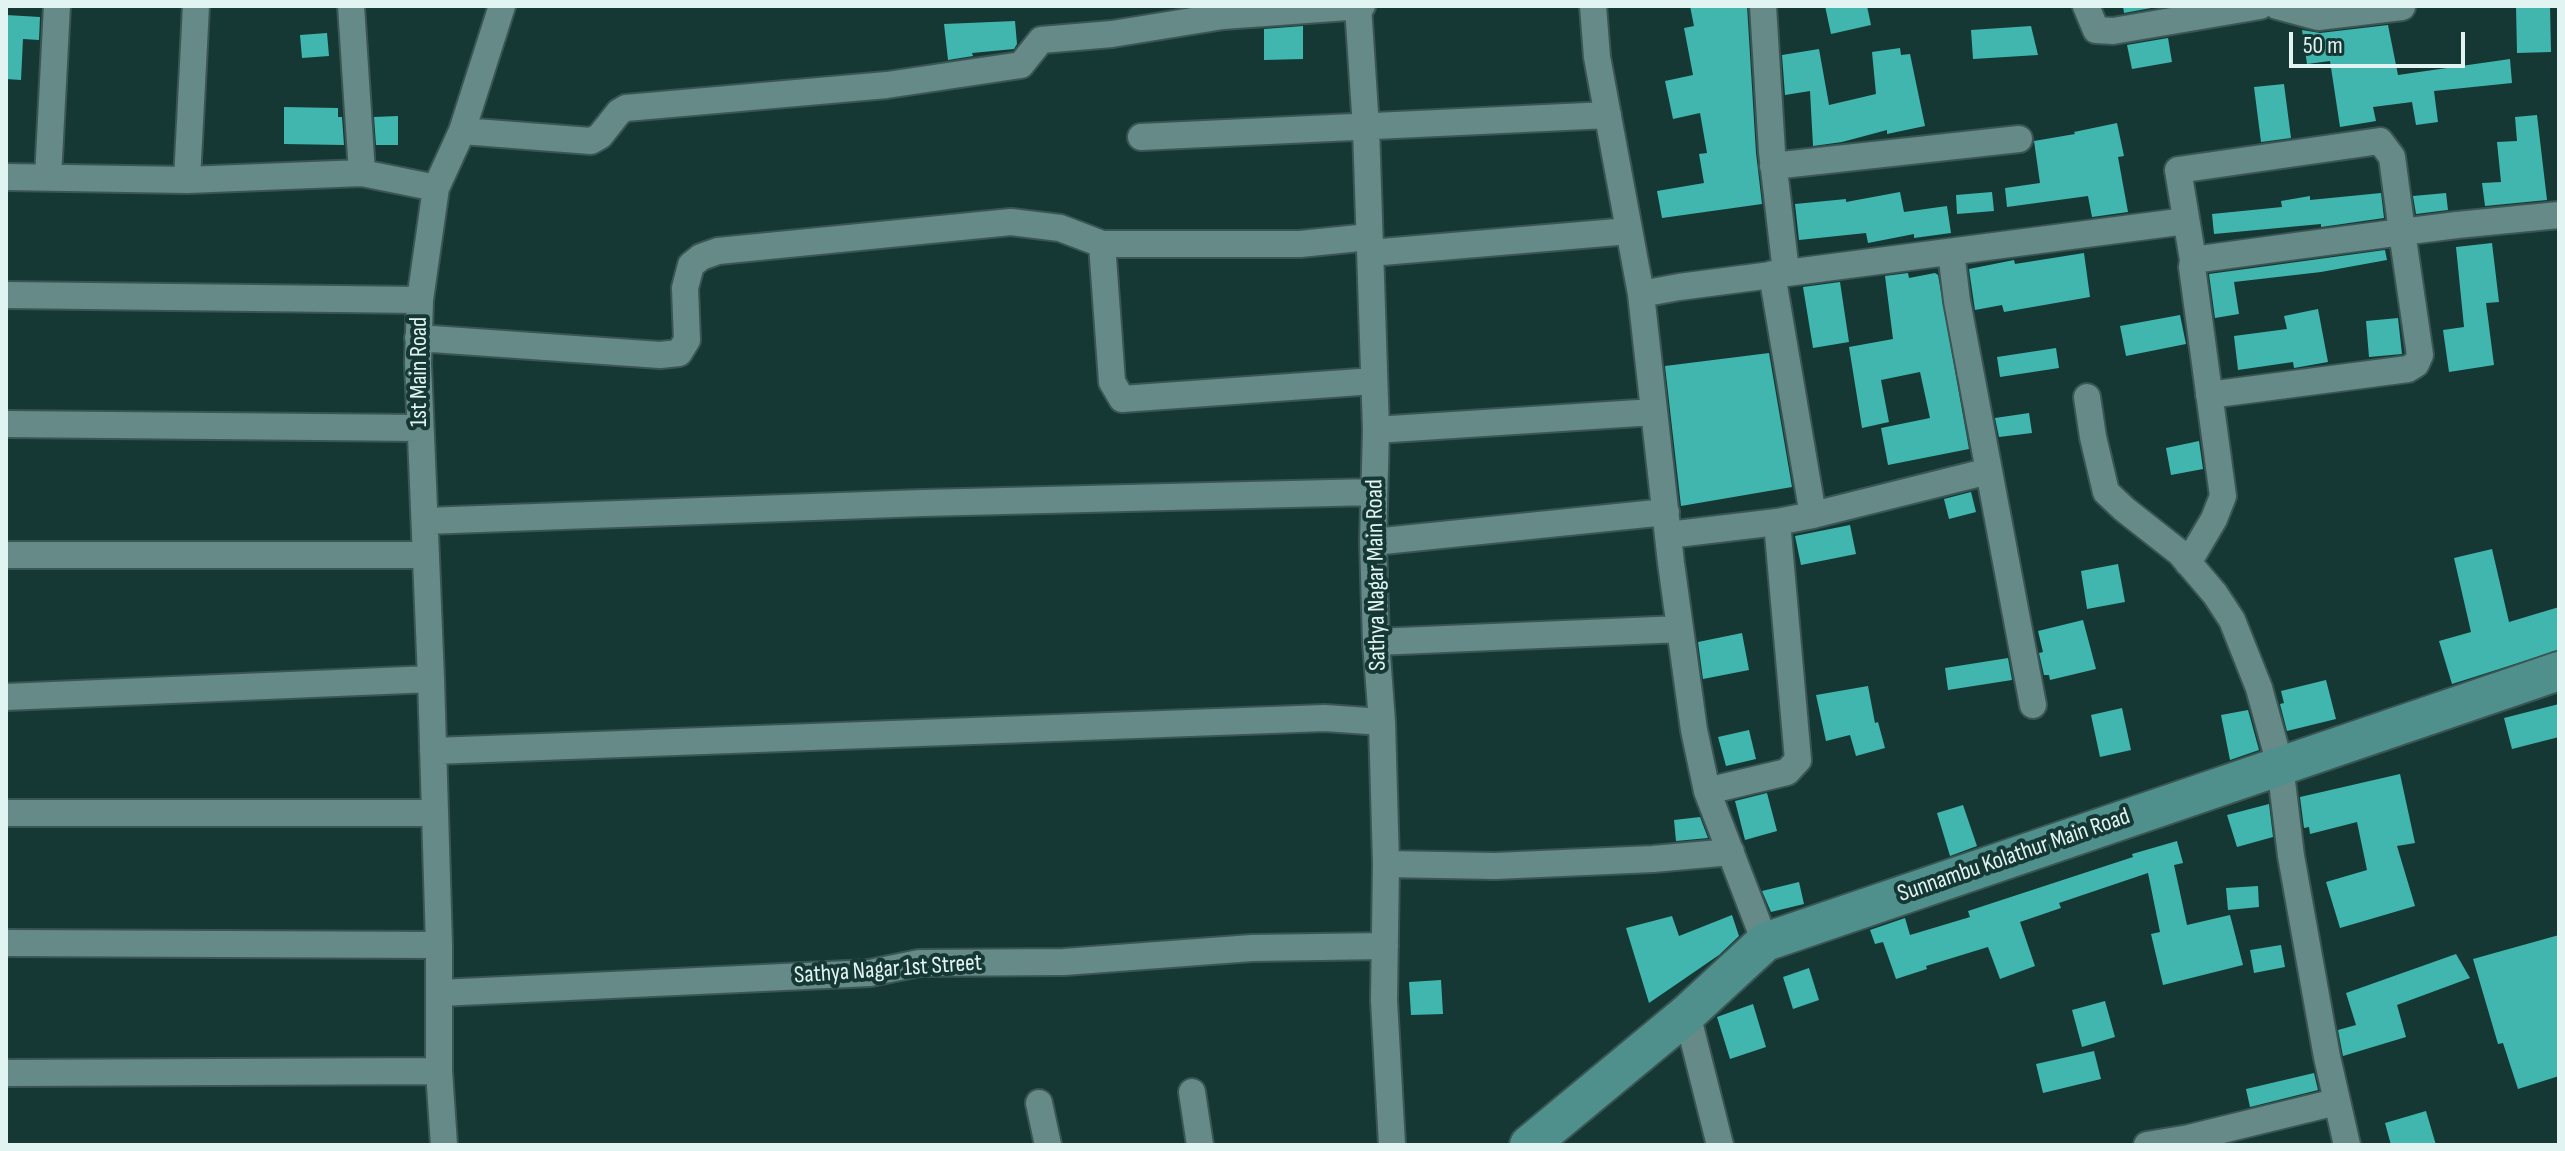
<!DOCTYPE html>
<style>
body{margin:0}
#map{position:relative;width:2565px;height:1151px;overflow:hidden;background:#153835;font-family:"Sofia Sans Condensed",sans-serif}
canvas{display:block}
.frame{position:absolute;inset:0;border:8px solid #e1f4f2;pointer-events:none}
.scale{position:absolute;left:2289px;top:32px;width:176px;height:36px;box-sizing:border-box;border:4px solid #e1f4f2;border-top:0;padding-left:10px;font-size:24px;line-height:28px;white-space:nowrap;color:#e1f4f2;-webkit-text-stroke:6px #153835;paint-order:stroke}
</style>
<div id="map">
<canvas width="2565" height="1151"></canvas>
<div class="frame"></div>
<div class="scale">50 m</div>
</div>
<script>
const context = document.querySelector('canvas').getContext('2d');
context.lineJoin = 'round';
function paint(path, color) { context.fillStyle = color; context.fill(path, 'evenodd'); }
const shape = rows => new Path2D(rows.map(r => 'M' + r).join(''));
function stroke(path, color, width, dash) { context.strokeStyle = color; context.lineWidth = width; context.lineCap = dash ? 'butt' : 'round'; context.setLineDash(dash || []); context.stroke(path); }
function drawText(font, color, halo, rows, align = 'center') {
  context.font = font + ' "Sofia Sans Condensed",sans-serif'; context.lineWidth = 8; context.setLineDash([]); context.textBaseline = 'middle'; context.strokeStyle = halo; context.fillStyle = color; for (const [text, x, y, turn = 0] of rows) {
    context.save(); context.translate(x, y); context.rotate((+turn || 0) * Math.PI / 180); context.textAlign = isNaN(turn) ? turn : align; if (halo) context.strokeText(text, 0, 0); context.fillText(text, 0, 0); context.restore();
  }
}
const building = shape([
 [1690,6,1747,6,1756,153,1762,204,1662,218,1657,191,1704,183,1699,154,1707,153,1700,113,1673,119,1665,81,1693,75,1684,28,1694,26],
 [1825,6,1867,6,1871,25,1831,34],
 [2123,6,2162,6,2124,13],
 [2516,6,2550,6,2551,52,2517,53],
 [6,15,40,17,39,40,23,39,21,80,6,79],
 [1015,21,1017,44,1014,49,972,53,973,56,948,60,944,24],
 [2388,25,2398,75,2510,59,2512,83,2434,91,2438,122,2416,125,2412,102,2373,107,2376,121,2340,127,2330,61,2307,64,2302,30,2320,33],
 [1303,26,1303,59,1264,60,1264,29],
 [2031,26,2038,55,1973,59,1971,30],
 [327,33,329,56,302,58,300,35],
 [2168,38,2172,62,2132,69,2127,45],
 [1900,48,1901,55,1910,54,1925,126,1887,134,1887,130,1842,142,1813,146,1810,91,1785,95,1782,55,1819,49,1829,105,1876,94,1872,52],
 [2284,84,2291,138,2261,142,2254,87],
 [284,107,338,108,338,117,342,117,344,145,284,144],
 [2537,115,2547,200,2485,206,2482,183,2501,182,2497,142,2517,141,2515,117],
 [398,116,398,145,376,145,374,117],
 [2117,123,2124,156,2118,157,2128,212,2092,217,2088,196,2007,207,2005,188,2040,183,2034,141,2075,134,2074,132],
 [1900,192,1904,212,1947,206,1951,233,1914,238,1914,234,1868,243,1866,233,1799,240,1795,204,1846,199,1846,202],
 [1992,192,1994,211,1957,214,1956,195],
 [2381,193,2384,218,2321,227,2321,224,2214,234,2212,214,2282,207,2281,201,2310,196,2310,200],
 [2446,193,2448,210,2416,214,2413,196],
 [2492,243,2499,302,2486,303,2494,365,2449,372,2443,330,2464,327,2456,247],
 [2385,250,2387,260,2321,272,2234,282,2239,314,2215,318,2209,274],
 [2084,253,2090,297,2004,312,2002,305,1975,310,1969,269,2014,260,2015,264],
 [1908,273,1909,278,1935,273,1938,275,1969,449,1888,465,1881,428,1930,418,1920,372,1881,380,1889,422,1862,428,1849,347,1893,339,1885,276],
 [1840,282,1849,342,1813,348,1803,287],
 [2318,309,2328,362,2294,368,2293,362,2238,370,2234,336,2287,329,2284,316],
 [2180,315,2186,344,2126,356,2120,326],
 [2398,318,2402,354,2369,357,2366,321],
 [2056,348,2059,368,2000,377,1997,357],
 [1769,353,1792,487,1681,506,1665,366],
 [2029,413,2032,433,1999,437,1995,418],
 [2199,441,2203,469,2171,475,2166,448],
 [1971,492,1976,512,1949,519,1944,499],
 [1850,525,1856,554,1801,565,1795,536],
 [2492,549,2509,622,2559,607,2559,650,2452,684,2439,641,2471,632,2454,558],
 [2118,564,2125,602,2087,609,2081,571],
 [2083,620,2096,669,2050,680,2049,675,2044,675,2039,653,2043,652,2038,631],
 [1742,633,1749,670,1703,679,1698,642],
 [2008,658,2012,680,1948,690,1945,668],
 [2326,680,2336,719,2287,731,2280,704,2284,703,2281,691],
 [1868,686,1875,723,1878,722,1885,748,1856,756,1850,735,1826,741,1816,695],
 [2559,704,2559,737,2512,749,2504,718],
 [2122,708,2131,750,2100,757,2091,715],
 [2248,710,2259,750,2230,760,2221,715],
 [1749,730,1756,759,1726,766,1718,737],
 [2400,774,2415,843,2397,846,2415,906,2340,928,2326,882,2367,870,2357,822,2310,834,2309,827,2304,828,2300,797],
 [1767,793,1777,831,1745,840,1735,801],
 [2269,804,2273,837,2237,847,2227,815],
 [1963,805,1977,846,1950,856,1937,813],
 [1700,817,1708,838,1676,841,1674,820],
 [2177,841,2183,863,2174,865,2187,925,2230,915,2243,965,2163,985,2151,934,2160,932,2148,873,2059,903,2061,908,2020,922,2035,966,2000,979,1988,947,1926,966,1927,969,1896,979,1883,942,1875,944,1870,930,1905,918,1910,935,1970,917,1968,911,2133,857,2132,854],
 [1799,882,1804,904,1771,912,1762,891],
 [2258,886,2259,907,2228,910,2226,888],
 [1732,915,1739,936,1719,955,1649,1003,1626,928,1672,916,1679,936],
 [2559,935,2559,1076,2518,1089,2503,1043,2498,1044,2473,959],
 [2281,945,2285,967,2254,973,2250,950],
 [2456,954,2470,978,2397,1005,2406,1037,2343,1056,2338,1030,2356,1025,2346,993],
 [1809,968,1819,1000,1793,1009,1783,977],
 [1441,980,1443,1014,1411,1015,1409,982],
 [2105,1001,2115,1037,2082,1047,2072,1010],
 [1753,1004,1766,1047,1730,1059,1717,1017],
 [2094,1051,2101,1079,2043,1093,2036,1064],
 [2314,1073,2318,1090,2250,1107,2246,1089],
 [2426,1111,2436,1145,2391,1145,2385,1123]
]);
const street = shape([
 [351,6,362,173],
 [1358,6,1366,128,1376,430,1373,542,1376,642,1382,722,1386,864,1384,1000,1392,1145],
 [1593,6,1597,57,1641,294,1671,563,1694,730,1707,791,1765,942],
 [1763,6,1772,152,1786,272],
 [2086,6,2096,30,2113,31,2260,6],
 [2277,6,2318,17,2402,7],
 [462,131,591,141,600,136,619,112,626,108,887,85,1021,65,1041,40,1112,34,1223,16,1362,6],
 [1141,137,1608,115],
 [1773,166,2019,139],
 [6,177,187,180,362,173,436,188],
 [48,177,57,6],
 [187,180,196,6],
 [1102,244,1112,382,1122,399,1374,381],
 [1951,252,1957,301,2033,705],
 [1370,253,1629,231],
 [1641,294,1679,287,2186,221],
 [6,295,420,300],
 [418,338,660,355,679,353,687,340,685,288,691,265,701,257,718,251,1011,222,1060,228,1102,244,1300,244,1369,237],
 [2209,395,2408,369,2416,364,2420,355,2402,232,2392,157,2380,141,2178,170,2193,260,2296,246,2402,232,2457,225,2559,215],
 [2087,397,2093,437,2106,492,2124,509,2180,553,2215,594,2232,620,2259,688,2280,765,2291,856,2327,1057,2347,1145],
 [6,424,420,428],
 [1376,430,1654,412],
 [1813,515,1989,471],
 [425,521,923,503,1373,492],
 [1668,535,1777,522,1813,515,1772,274],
 [1373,542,1666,512],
 [6,555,426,555],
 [2188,563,2214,519,2223,496,2192,267,2193,260],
 [1376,642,1680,629],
 [6,697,431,679],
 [433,751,1325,718,1382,722],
 [1707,791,1787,772,1798,760,1777,522],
 [6,813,435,813],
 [1386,864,1495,866,1653,859,1731,852],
 [6,943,439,945],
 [439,993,870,973,919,963,1064,962,1252,948,1385,946],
 [1687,1014,1720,1145],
 [6,1073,439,1071],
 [1192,1092,1200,1145],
 [1039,1103,1048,1145],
 [444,1145,439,1071,439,945,431,679,418,363,420,300,436,188,462,131,502,6],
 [2147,1145,2189,1138,2336,1102]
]);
const secondary = shape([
 [1529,1145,1687,1014,1765,942,2559,671]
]);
const streetNames = [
 ["1st Main Road",420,372,-90],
 ["Sathya Nagar Main Road",1377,575,-91],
 ["Sunnambu Kolathur Main Road",2014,856,-19],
 ["Sathya Nagar 1st Street",888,970,-4]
];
paint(building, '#41b6ae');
stroke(street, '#3a5654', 30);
stroke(secondary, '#3a5654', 42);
stroke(street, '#668a87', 26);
stroke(secondary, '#50908c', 38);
drawText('24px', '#e1f4f2', '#153835', streetNames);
</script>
